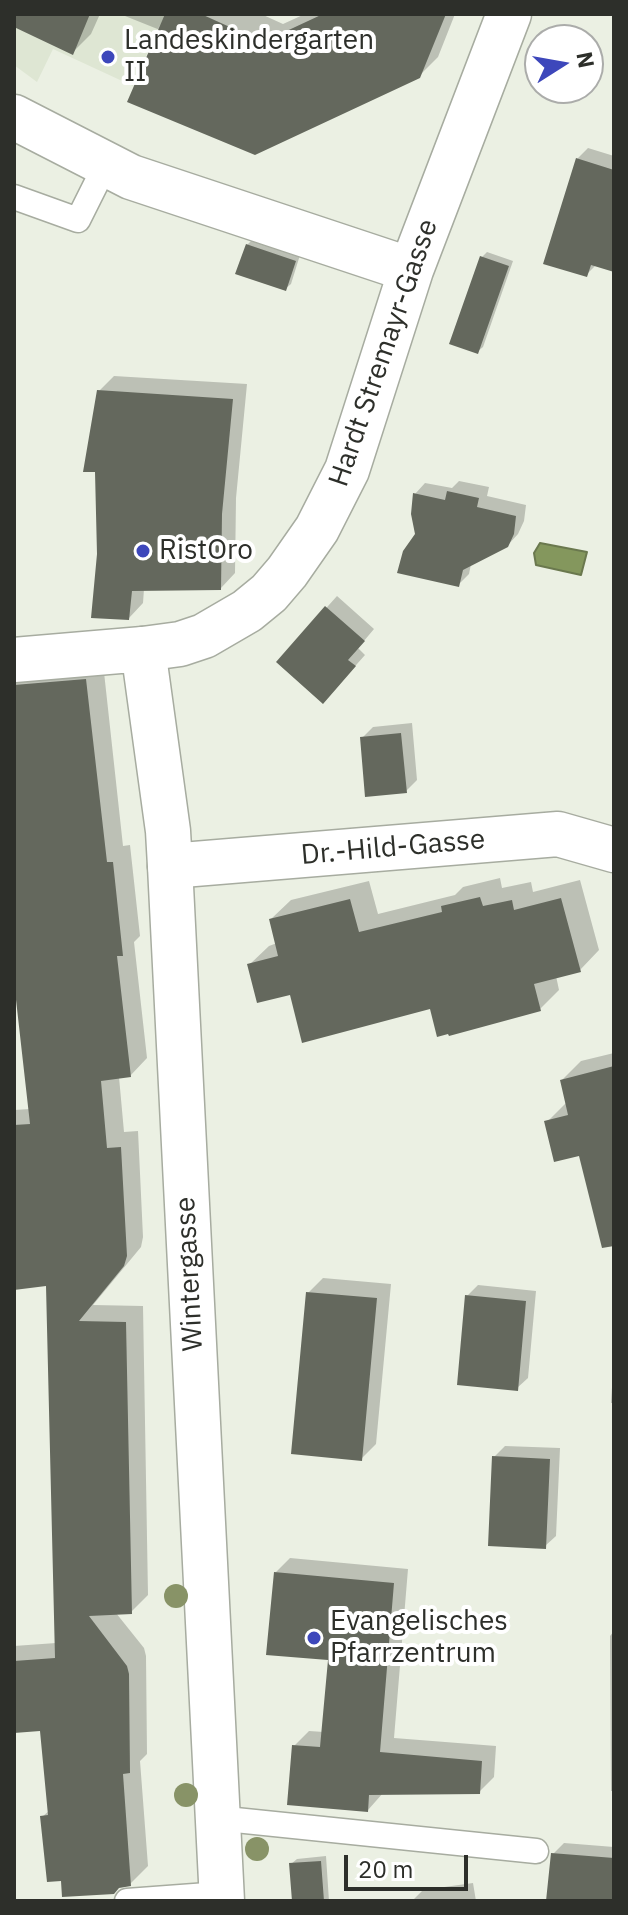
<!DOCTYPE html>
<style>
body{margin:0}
#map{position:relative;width:628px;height:1915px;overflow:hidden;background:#ebf0e3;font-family:"IBM Plex Sans",sans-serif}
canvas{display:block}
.frame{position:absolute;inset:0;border:16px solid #2d2f2a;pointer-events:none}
.north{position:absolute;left:524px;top:24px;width:80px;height:80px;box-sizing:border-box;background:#fff;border:2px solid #abacaa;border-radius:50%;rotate:79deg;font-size:22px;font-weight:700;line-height:32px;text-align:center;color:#2d2f2a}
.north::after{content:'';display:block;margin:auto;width:28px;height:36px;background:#3d47bb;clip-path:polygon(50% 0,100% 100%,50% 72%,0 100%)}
.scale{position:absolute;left:344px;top:1855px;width:124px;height:36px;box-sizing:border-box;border:4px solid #2d2f2a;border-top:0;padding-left:10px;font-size:24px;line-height:28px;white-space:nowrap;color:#2d2f2a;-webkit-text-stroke:6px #fff;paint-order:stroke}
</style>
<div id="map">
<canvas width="628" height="1915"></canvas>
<div class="frame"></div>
<div class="north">N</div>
<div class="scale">20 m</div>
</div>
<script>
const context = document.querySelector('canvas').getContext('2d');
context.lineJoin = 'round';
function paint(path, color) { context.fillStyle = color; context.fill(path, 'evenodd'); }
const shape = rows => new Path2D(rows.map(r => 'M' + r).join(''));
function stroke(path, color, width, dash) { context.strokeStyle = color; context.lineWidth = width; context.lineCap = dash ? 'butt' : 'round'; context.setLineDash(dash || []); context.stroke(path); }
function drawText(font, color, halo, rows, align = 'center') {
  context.font = font + ' "IBM Plex Sans",sans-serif'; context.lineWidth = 8; context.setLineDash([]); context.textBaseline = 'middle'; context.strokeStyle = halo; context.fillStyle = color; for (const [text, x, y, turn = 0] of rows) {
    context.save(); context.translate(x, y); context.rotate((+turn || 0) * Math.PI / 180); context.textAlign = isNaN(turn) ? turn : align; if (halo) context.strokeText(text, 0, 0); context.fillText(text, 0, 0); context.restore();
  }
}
const built = shape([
 [14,14,173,14,172,18,159,26,133,86,53,49,37,82,14,65]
]);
const water = shape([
 [540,543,587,552,581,575,536,565,534,553,540,543]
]);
const shadow = shape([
 [27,14,100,14,91,34,73,52],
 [120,14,261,14,283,24,305,14,455,14,438,57,419,76,160,30],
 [588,148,614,156,614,263,597,264,586,275,577,159],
 [253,239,300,255,291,284,285,289,247,245],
 [487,252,513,261,483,347,477,352,482,257],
 [114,376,247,384,236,498,235,573,221,588,144,589,143,603,129,618,99,554,99,391],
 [459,481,489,487,487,496,526,505,524,521,518,534,507,546,471,564,469,574,458,585,417,534,415,494,425,483,452,488],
 [337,596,374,629,358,648,365,655,333,691,278,662],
 [14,662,103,663,123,846,130,845,140,936,134,942,147,1058,130,1076,119,1077,124,1132,138,1131,143,1237,141,1247,93,1305,143,1306,148,1595,131,1612,116,1613,144,1648,146,1656,147,1754,140,1761,148,1866,130,1884,63,1879,42,1817,50,1810,42,1729,14,1731,14,1646,56,1643,48,1284,14,1288,14,1110,30,1109,14,966],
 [412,723,417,780,406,791,362,738,373,727],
 [500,878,502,888,531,882,533,892,580,880,599,950,580,970,556,976,559,990,540,1009,291,993,249,965,269,946,277,943,271,919,291,900,369,881,378,914,455,895,463,887],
 [614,1053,614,1196,581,1153,547,1122,567,1102,562,1080,581,1061],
 [323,1278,391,1284,376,1444,361,1459,308,1293],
 [478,1285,536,1291,528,1378,517,1388,467,1296],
 [614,1355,614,1403,611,1403],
 [505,1446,560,1448,556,1536,545,1546,494,1457],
 [290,1558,408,1569,394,1738,496,1746,494,1777,479,1792,383,1793,368,1810,294,1746,309,1731,324,1732,330,1658,275,1573],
 [614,1631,614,1791,611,1791,610,1636],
 [564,1843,614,1847,614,1901,549,1901,553,1854],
 [326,1856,329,1901,294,1901,291,1864,297,1859],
 [473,1883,476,1901,412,1901,423,1890]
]);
const building = shape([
 [14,14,90,14,73,55,14,27],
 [165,14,201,14,263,42,323,14,446,14,420,78,255,155,127,102],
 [576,158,614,170,614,272,591,265,587,277,543,264],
 [246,244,296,261,286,291,235,274],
 [480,256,509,266,478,354,449,344],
 [97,390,233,399,222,514,221,590,132,591,129,620,91,618,97,554,95,472,83,472],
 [447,491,479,498,477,507,516,516,514,534,508,547,463,570,459,587,397,573,403,551,415,534,411,514,413,493,445,500],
 [325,606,365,641,348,660,356,666,323,704,276,662],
 [86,679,107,862,113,862,123,956,117,956,131,1077,101,1081,107,1148,121,1147,127,1256,124,1266,79,1321,126,1322,132,1614,89,1616,127,1666,129,1674,130,1773,123,1774,131,1886,119,1888,114,1894,62,1897,61,1881,47,1882,40,1816,48,1815,40,1731,14,1733,14,1661,55,1658,46,1286,14,1290,14,1125,30,1124,14,982,14,685],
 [401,733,407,793,365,797,360,737],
 [480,897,483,906,512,900,514,910,561,898,581,972,534,984,541,1011,449,1036,448,1034,437,1037,430,1009,302,1043,290,995,257,1003,247,964,278,956,269,919,350,899,359,932,442,912,441,906],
 [614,1066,614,1246,602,1248,579,1156,554,1162,544,1121,568,1115,560,1080],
 [306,1292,377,1298,362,1461,291,1454],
 [465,1295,526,1301,518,1391,457,1385],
 [492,1456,550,1459,546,1549,488,1546],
 [274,1572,394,1583,380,1752,482,1761,480,1794,369,1795,368,1812,287,1805,292,1745,320,1747,328,1660,266,1655],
 [551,1853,614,1858,614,1901,546,1901],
 [321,1861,324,1901,292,1901,289,1863]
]);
const lane = shape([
 [14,197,78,220,106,164],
 [216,1818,536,1851],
 [127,1901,221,1894]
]);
const street = shape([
 [14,117,131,177,411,270],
 [143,649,180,644,204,636,247,611,269,593,287,572,317,529,347,470,411,270,509,14],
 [170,866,558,834,614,850]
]);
const secondary = shape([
 [14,660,143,649,168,831,170,866,222,1901]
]);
const trees = [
 [176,1596],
 [186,1795],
 [257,1849]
];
const markers = [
 [108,57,8,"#3d47bb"],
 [143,551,8,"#3d47bb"],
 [314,1638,8,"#3d47bb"]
];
const poiNames = [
 ["Landeskindergarten",124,41],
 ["II",124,73],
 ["RistOro",159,551],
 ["Evangelisches",330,1622],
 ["Pfarrzentrum",330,1654]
];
const streetNames = [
 ["Hardt Stremayr-Gasse",384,353,-71],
 ["Dr.-Hild-Gasse",393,848,-5],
 ["Wintergasse",190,1274,-93]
];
paint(built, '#dee6d3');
paint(water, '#84975d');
stroke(water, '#6a784e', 2);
paint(shadow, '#0003');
paint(building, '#64685d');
stroke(lane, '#a7aca0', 27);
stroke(street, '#a7aca0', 47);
stroke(secondary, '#a7aca0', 47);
stroke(lane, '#fff', 24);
stroke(street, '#fff', 44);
stroke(secondary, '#fff', 44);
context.fillStyle = '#889367';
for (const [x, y] of trees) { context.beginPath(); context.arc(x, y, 12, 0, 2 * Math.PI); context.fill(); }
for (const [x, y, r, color] of markers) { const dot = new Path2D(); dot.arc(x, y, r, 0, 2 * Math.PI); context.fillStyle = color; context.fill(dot); stroke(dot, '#fff', 3); }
drawText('28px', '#2d2f2a', '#fff', poiNames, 'left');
drawText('28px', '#2d2f2a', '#fff', streetNames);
</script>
